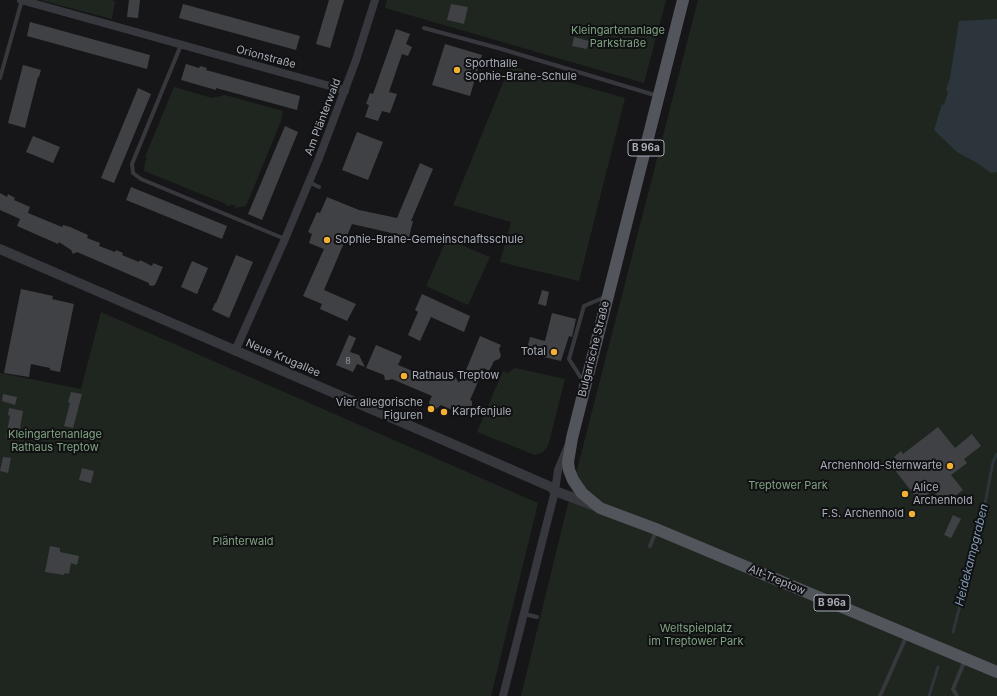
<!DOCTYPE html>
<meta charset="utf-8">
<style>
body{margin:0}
canvas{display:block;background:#161618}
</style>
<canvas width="997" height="696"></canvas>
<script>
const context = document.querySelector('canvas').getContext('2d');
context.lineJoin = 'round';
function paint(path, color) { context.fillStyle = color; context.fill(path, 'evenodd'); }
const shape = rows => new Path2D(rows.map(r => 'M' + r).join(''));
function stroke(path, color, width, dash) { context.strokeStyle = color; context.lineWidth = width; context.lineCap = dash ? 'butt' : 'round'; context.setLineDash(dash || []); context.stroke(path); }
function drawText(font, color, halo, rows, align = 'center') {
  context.font = font + ' Inter,sans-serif'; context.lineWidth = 4; context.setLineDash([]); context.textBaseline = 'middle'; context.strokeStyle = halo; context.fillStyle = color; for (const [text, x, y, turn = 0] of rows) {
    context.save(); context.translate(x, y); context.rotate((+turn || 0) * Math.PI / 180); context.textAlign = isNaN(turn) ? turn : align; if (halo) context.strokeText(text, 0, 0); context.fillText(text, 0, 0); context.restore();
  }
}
const green = shape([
 [40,0,110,0,115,1,112,19],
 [387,0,666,0,644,83,385,8],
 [698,0,997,0,997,696,521,696,564,520],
 [510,66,625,98,579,281,500,262,511,222,453,205],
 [174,87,212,98,225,95,283,111,281,121,246,206,235,208,235,205,226,206,226,204,144,171,145,162,147,158,145,157],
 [447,239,490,257,468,305,426,286],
 [101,312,538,503,491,696,0,696,0,373,81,389],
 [515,368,565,379,548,446,543,452,535,455,477,432,503,371,508,373]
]);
const water = shape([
 [997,19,997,172,991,173,979,164,957,152,934,130,942,104,944,105,948,92,946,90,950,78,959,21]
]);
const stream = shape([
 [953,632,981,525,993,462,997,454],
 [929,696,938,667]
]);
const building = shape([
 [129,0,140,0,138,18,127,17],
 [329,0,344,0,330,48,316,44],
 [183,4,300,36,296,50,179,18],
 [451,4,468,7,464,24,447,20],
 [30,22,150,55,147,69,27,36],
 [396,29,410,34,406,44,412,47,408,56,402,54,389,92,397,94,390,113,382,111,378,121,365,117,369,105,366,104,370,93,373,94],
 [574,37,589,41,587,49,572,46],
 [445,44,482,55,470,96,432,85],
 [186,64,199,68,200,66,207,68,206,70,300,96,297,110,216,88,216,90,181,80],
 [23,65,41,70,39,77,38,77,25,128,8,123],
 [138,88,151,94,114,183,101,178],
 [285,126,298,132,262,220,248,214],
 [357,132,383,142,368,180,342,170],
 [33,136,60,147,53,163,26,152],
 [420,163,433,169,411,221,413,221,409,237,352,224,324,290,356,304,347,321,320,309,322,304,303,296,324,249,309,243,312,234,308,232,317,212,320,213,327,197,359,210,397,218],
 [131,187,227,226,222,239,126,200],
 [0,193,7,197,8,194,15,198,14,200,30,207,28,213,62,227,63,225,70,227,88,235,87,238,100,243,99,246,115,252,116,250,123,253,122,255,139,262,140,260,152,266,153,263,163,267,155,285,152,286,149,285,149,283,77,252,73,254,71,250,59,242,58,244,17,226,20,219,0,210],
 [236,255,253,262,229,318,212,310,215,303,216,303],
 [192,261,208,268,197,294,181,287],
 [21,289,53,296,52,299,74,304,60,372,50,370,50,368,31,364,29,377,4,373],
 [542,290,549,292,546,306,538,304],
 [422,294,470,316,464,332,431,317,420,341,408,335,418,312,415,310],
 [552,313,576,319,572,337,569,336,561,361,526,353,530,337,545,341],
 [349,335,356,338,350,352,359,355,365,367,357,364,353,372,336,365],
 [480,336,501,345,499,349,501,356,499,359,494,361,489,371,484,368,470,400,472,401,472,410,464,415,441,405,436,409,431,409,429,402,432,396,392,379,389,380,385,380,384,375,366,368,376,345,402,356,398,365,425,376,427,370,440,376,444,371,448,370,451,371,459,383,462,374,464,375],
 [71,392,82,394,73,428,64,426,70,403,68,402],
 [3,394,17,397,15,405,2,401],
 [9,408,23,411,18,440,6,437,10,416,8,415],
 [938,427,955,448,972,434,981,446,964,459,967,463,951,475,963,490,944,504,933,490,919,501,891,465,897,460,894,457,901,451,903,454],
 [3,457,11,458,8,473,0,471],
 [82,468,94,471,91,483,79,480],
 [953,515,961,519,951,538,944,535],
 [50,546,60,548,60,552,79,556,77,565,71,563,69,574,65,573,64,575,45,572]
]);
const service = shape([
 [424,28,498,48,658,96],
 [181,45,132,164,133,173,141,179,285,239],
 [0,78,22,0],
 [309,182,319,187],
 [583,381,569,359,584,306,605,297],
 [650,546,656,531],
 [524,614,537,617],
 [880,696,907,635],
 [957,696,953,689,965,660]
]);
const minor = shape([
 [21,0,337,88,345,91],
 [235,351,285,239,319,158,356,60,375,0],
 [503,696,555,491,558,470,568,446]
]);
const tertiary = shape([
 [0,249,464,449,551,487,555,491,595,506]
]);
const primary = shape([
 [683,0,572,438,568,462,569,470,573,480,582,493,600,508,656,529,997,672]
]);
const markers = [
 [457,70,4,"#f2b134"],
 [327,240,4,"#f2b134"],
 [554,352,4,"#f2b134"],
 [404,376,4,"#f2b134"],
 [431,409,4,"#f2b134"],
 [444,412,4,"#f2b134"],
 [950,466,4,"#f2b134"],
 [905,494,4,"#f2b134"],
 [912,514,4,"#f2b134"]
];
const numberNames = [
 ["8",348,361]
];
const shields = [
 [646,148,36],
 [832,603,36]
];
const shieldNames = [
 ["B 96a",646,148],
 ["B 96a",832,603]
];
const parkNames = [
 ["Kleingartenanlage",618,31],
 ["Parkstraße",618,44],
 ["Kleingartenanlage",55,435],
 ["Rathaus Treptow",55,448],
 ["Treptower Park",788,486],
 ["Plänterwald",243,542],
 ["Weltspielplatz",696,629],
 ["im Treptower Park",696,642]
];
const streetNames = [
 ["Orionstraße",266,57,15],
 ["Am Plänterwald",323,117,-69],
 ["Bulgarische Straße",594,349,-76],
 ["Neue Krugallee",283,358,23],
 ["Alt-Treptow",777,580,23]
];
const poiNames = [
 ["Sporthalle",465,64],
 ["Sophie-Brahe-Schule",465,77],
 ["Sophie-Brahe-Gemeinschaftsschule",335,240],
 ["Total",546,352,"right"],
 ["Rathaus Treptow",412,376],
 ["Vier allegorische",423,403,"right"],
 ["Figuren",423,416,"right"],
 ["Karpfenjule",452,412],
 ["Archenhold-Sternwarte",942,466,"right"],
 ["Alice",913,488],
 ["Archenhold",913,501],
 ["F.S. Archenhold",904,514,"right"]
];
const waterNames = [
 ["Heidekampgraben",972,555,-76]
];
paint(green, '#1e261f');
paint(water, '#2c353c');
stroke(stream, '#2c353c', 3);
paint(building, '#404145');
stroke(service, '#37383d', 4);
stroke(minor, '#37383d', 8);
stroke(tertiary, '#37383d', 10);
stroke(primary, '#53555c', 12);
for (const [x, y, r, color] of markers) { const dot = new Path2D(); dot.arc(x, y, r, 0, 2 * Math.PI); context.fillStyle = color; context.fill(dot); stroke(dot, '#111113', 1.5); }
drawText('9px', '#8e929b', null, numberNames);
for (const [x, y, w] of shields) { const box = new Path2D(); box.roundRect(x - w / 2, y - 8, w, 16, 3); context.fillStyle = '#111113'; context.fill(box); stroke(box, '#a8adb8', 1); }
drawText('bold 10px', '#a8adb8', null, shieldNames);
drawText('11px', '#7fa381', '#111113', parkNames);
drawText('11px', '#a8adb8', '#111113', streetNames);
drawText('11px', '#a8adb8', '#111113', poiNames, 'left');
drawText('italic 12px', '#7f9bb3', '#111113', waterNames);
</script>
